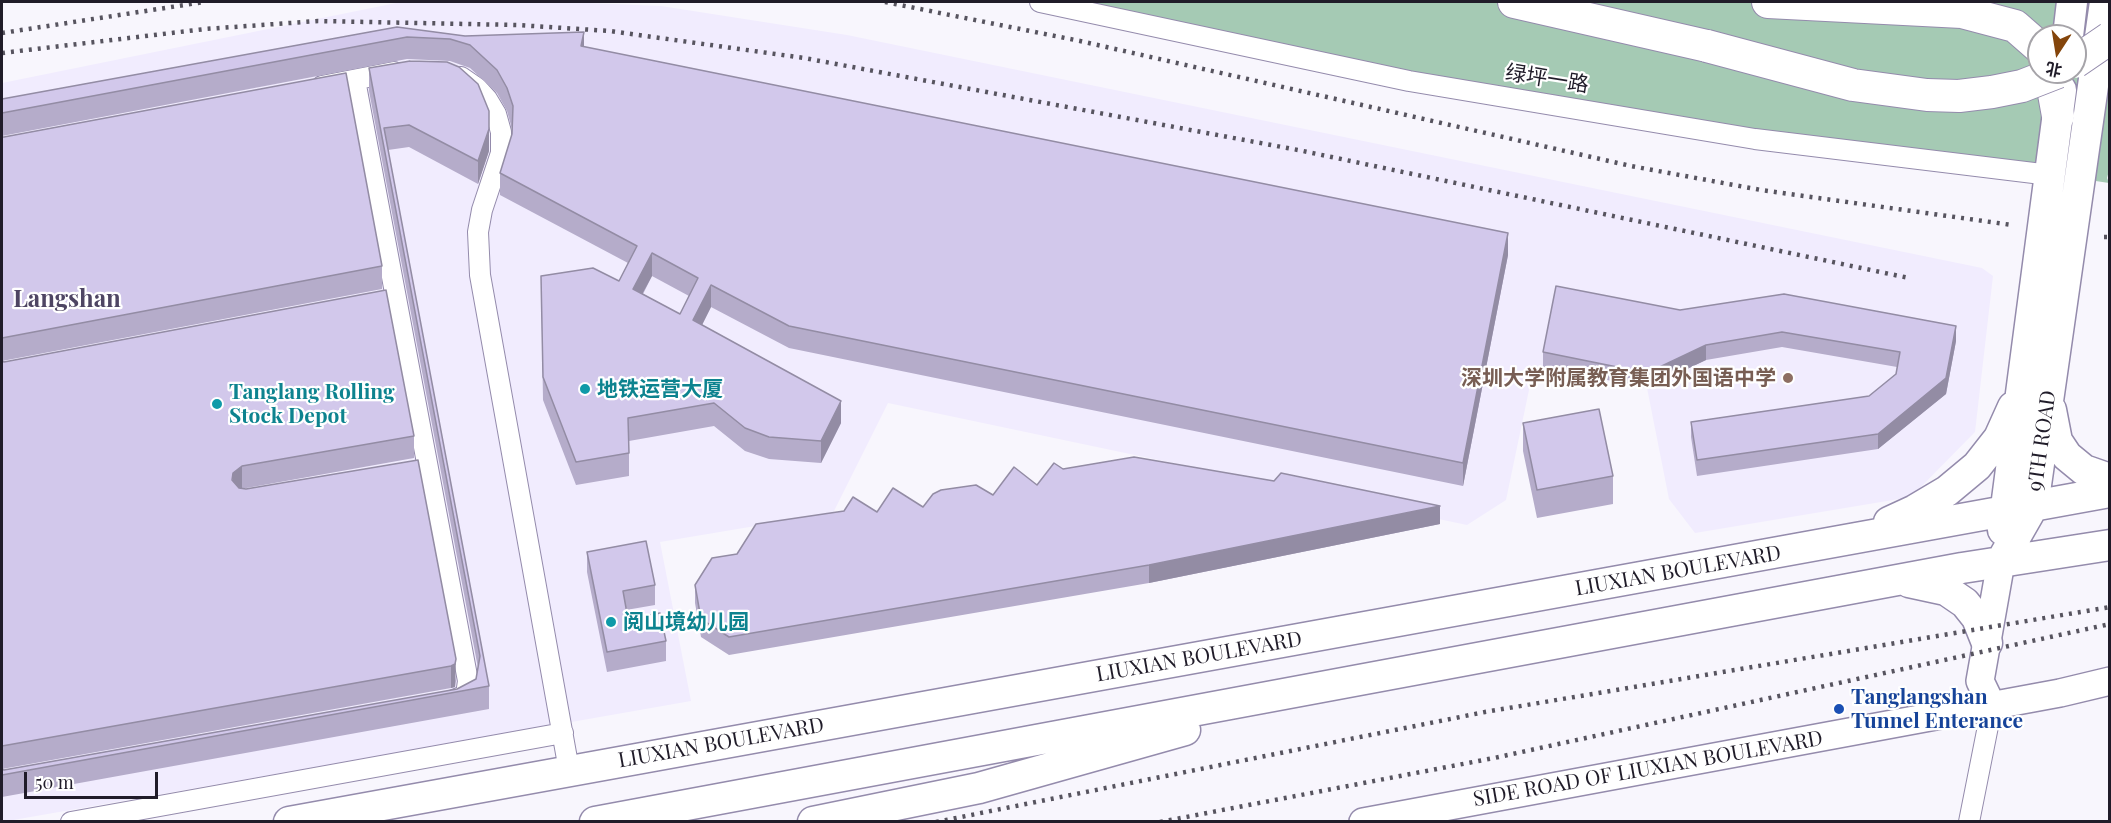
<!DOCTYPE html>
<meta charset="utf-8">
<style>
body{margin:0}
#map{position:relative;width:2111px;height:823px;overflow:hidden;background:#f8f6fd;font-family:"Playfair Display","Noto Sans SC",serif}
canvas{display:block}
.frame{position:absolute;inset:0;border:3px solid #201c29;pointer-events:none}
.north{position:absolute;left:2027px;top:24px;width:60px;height:60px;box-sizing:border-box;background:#fff;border:2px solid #a6a4a9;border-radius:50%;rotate:192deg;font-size:16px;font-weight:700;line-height:24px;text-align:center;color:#201c29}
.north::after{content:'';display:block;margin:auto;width:21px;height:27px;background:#84450b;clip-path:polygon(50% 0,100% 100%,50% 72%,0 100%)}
.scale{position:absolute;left:24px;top:772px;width:134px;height:27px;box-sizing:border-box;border:3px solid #201c29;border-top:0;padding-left:8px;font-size:18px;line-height:21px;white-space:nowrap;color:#201c29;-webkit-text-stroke:4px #fff;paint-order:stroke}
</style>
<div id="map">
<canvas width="2111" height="823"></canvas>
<div class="frame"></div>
<div class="north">北</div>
<div class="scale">50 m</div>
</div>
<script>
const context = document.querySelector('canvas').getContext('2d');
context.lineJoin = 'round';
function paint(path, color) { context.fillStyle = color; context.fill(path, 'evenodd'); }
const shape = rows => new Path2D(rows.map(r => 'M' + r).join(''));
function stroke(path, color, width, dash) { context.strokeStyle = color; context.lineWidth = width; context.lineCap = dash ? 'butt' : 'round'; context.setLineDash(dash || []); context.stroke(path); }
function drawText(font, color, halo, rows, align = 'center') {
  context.font = font + ' "Playfair Display","Noto Sans SC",serif'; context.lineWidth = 4.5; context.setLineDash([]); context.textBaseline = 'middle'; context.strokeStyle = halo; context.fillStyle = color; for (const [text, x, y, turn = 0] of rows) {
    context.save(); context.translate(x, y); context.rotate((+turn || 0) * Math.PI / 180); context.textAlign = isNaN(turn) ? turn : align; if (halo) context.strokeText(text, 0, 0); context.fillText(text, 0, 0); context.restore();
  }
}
const built = shape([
 [401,2,565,2,661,6,847,35,1982,268,1993,276,1975,432,1911,497,1695,533,1669,499,1647,388,1534,366,1506,500,1467,525,888,403,833,513,660,542,691,701,2,822,2,83]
]);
const forest = shape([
 [1063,2,2109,2,2110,167,2107,178,2109,183,1756,130,1410,73],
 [2039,36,2075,36,2075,72,2039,72]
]);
const minor = shape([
 [1040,2,1409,81,1755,139,2050,175],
 [461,77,477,88,487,99,496,114,501,132,501,153,482,210,478,232,480,275,569,770],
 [355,80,468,681,466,695,454,700],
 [322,86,394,72],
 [71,822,563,733],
 [1969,822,1992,706]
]);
const secondary = shape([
 [1992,706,1980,681,2001,562],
 [1363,822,2060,693,2110,681]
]);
const primary = shape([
 [2068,36,2072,2],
 [2051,410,2057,441,2067,456,2084,470,2110,479],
 [1889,522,1915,510,1947,491,1977,466,1999,438,2013,407],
 [2003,530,2061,90],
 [2001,562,2033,506,2105,2],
 [1909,582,1946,590,1965,603,1977,618,1987,643],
 [289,822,2110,492],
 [595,822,1962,568,2110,545],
 [813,822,979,788,1185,730]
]);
const trunk = shape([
 [1514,2,1707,46],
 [1768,2,1962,12,2015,26,2039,47],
 [2050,72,2058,116]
]);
const rail = shape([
 [885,2,1080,41,1631,166,1761,190,2012,225],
 [2,33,204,2],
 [2,53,205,29,318,21,517,25,610,31,804,58,1298,150,1909,278],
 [2104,237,2110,237],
 [936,822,1485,712,2110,607],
 [1160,822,1494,758,2110,624]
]);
const trunkBridge = shape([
 [1707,46,1853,85,1927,95,1959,96,1992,92,2022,86,2058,72],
 [2075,62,2110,38]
]);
const wall = shape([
 [397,27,465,36,584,47,1508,255,1463,486,789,348,711,307,702,325,841,423,821,463,769,459,745,451,714,426,629,441,629,476,576,485,543,400,541,276,619,281,628,263,500,195,500,173,512,134,512,129,507,111,497,93,470,68,450,61,407,59,2,136,2,99],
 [652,276,689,296,680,314,643,294],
 [369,68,489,151,478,184,409,147,388,150,489,686,489,709,2,797,2,769,4,770,457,689,476,679,478,668,369,91],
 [2,137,382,266,382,289,2,361],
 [1680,310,1956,341,1946,394,1878,449,1697,476,1691,437,1691,422,1869,396,1896,374,1897,367,1782,347,1706,360,1647,388,1543,367,1543,352],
 [2,361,414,436,414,458,241,489,246,489,418,460,456,681,455,687,451,688,2,769],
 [1523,423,1613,476,1613,504,1537,518,1523,451],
 [1063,469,1440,524,1149,583,729,655,701,637,695,603,695,585,737,554,877,512,923,507,993,495,1037,485],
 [587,552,655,585,655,605,626,610,628,619,666,641,666,661,607,672,587,572]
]);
const shadedWall = shape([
 [584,32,584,55,581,46],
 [489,129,489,151,478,184,478,161],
 [1508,233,1508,255,1463,486,1463,463],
 [652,253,652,276,633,311,633,289],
 [711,285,711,307,693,343,693,320],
 [1956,326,1956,341,1946,394,1878,449,1878,434],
 [1706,345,1706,360,1647,388,1647,373],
 [841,401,841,423,821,463,821,441],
 [242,466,242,488,233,495,233,473],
 [1440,506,1440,524,1149,583,1149,565],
 [456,659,455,687,451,688,451,666]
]);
const building = shape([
 [397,27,465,36,584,32,581,46,1508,233,1463,463,789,326,711,285,693,320,841,401,821,441,769,437,745,428,714,403,628,418,629,453,576,462,543,377,541,276,593,268,619,281,637,246,500,173,512,134,513,106,507,88,497,70,470,45,450,39,407,37,2,113,2,99,397,27],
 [652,253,698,278,680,314,633,289,652,253],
 [410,61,447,62,459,67,478,84,489,111,489,129,478,161,409,125,384,128,489,686,2,775,2,769,4,770,457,689,476,679,480,656,369,68,410,61],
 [346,73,382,266,2,338,2,137,4,137,346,73],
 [1556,286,1680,310,1784,294,1956,326,1946,378,1878,434,1697,460,1691,422,1869,396,1896,374,1900,352,1782,332,1706,345,1647,373,1543,352,1556,286],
 [386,290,414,436,242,466,233,473,232,480,239,488,246,489,418,460,456,659,455,664,451,666,2,746,2,361,4,362,386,290],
 [1599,409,1613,476,1537,490,1523,423,1599,409],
 [1134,457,1274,481,1281,473,1440,506,1149,565,729,637,701,619,695,585,712,558,737,554,756,524,844,511,853,497,877,512,893,488,923,507,933,494,941,490,976,485,993,495,1014,467,1037,485,1054,463,1063,469,1134,457],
 [646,541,655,585,623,591,628,619,660,613,666,641,607,652,587,552,646,541]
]);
const markers = [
 [1788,378,6,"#8d6e63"],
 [585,389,6,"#0f9aa8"],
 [217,404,6,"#0f9aa8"],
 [611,622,6,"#0f9aa8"],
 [1839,709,6,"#1a4fb4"]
];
const streetNames = [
 ["绿坪一路",1547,79,9],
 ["9TH ROAD",2042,441,-82],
 ["LIUXIAN BOULEVARD",1678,571,-10],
 ["LIUXIAN BOULEVARD",1199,657,-10],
 ["LIUXIAN BOULEVARD",721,743,-10],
 ["SIDE ROAD OF LIUXIAN BOULEVARD",1648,769,-10]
];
const educationNames = [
 ["深圳大学附属教育集团外国语中学",1776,378]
];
const cultureNames = [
 ["地铁运营大厦",597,389],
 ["Tanglang Rolling",229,392],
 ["Stock Depot",229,416],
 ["阅山境幼儿园",623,622]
];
const transitNames = [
 ["Tanglangshan",1851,697],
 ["Tunnel Enterance",1851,721]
];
const quarterNames = [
 ["Langshan",67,300]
];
paint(built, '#f1ecfe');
paint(forest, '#a5cab4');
stroke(minor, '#948bac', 22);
stroke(secondary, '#948bac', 30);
stroke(primary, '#948bac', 33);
stroke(trunk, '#948bac', 34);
stroke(minor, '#fff', 20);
stroke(secondary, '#fff', 27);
stroke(primary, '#fff', 30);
stroke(trunk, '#fff', 32);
stroke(rail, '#57545f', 4.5, [3, 6]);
stroke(trunkBridge, '#948bac', 34, []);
stroke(trunkBridge, '#fff', 32);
paint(wall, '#b5acca');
paint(shadedWall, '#938ca4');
paint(building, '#d2c8eb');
stroke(building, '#938ca4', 1.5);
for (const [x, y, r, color] of markers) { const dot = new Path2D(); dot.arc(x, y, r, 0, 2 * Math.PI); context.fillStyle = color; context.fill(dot); stroke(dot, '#fff', 2); }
drawText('21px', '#201c29', '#fff', streetNames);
drawText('bold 21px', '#785e54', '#fff', educationNames, 'right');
drawText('bold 21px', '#0d838f', '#fff', cultureNames, 'left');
drawText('bold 21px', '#164399', '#fff', transitNames, 'left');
drawText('bold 24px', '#4e4563', '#fff', quarterNames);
</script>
